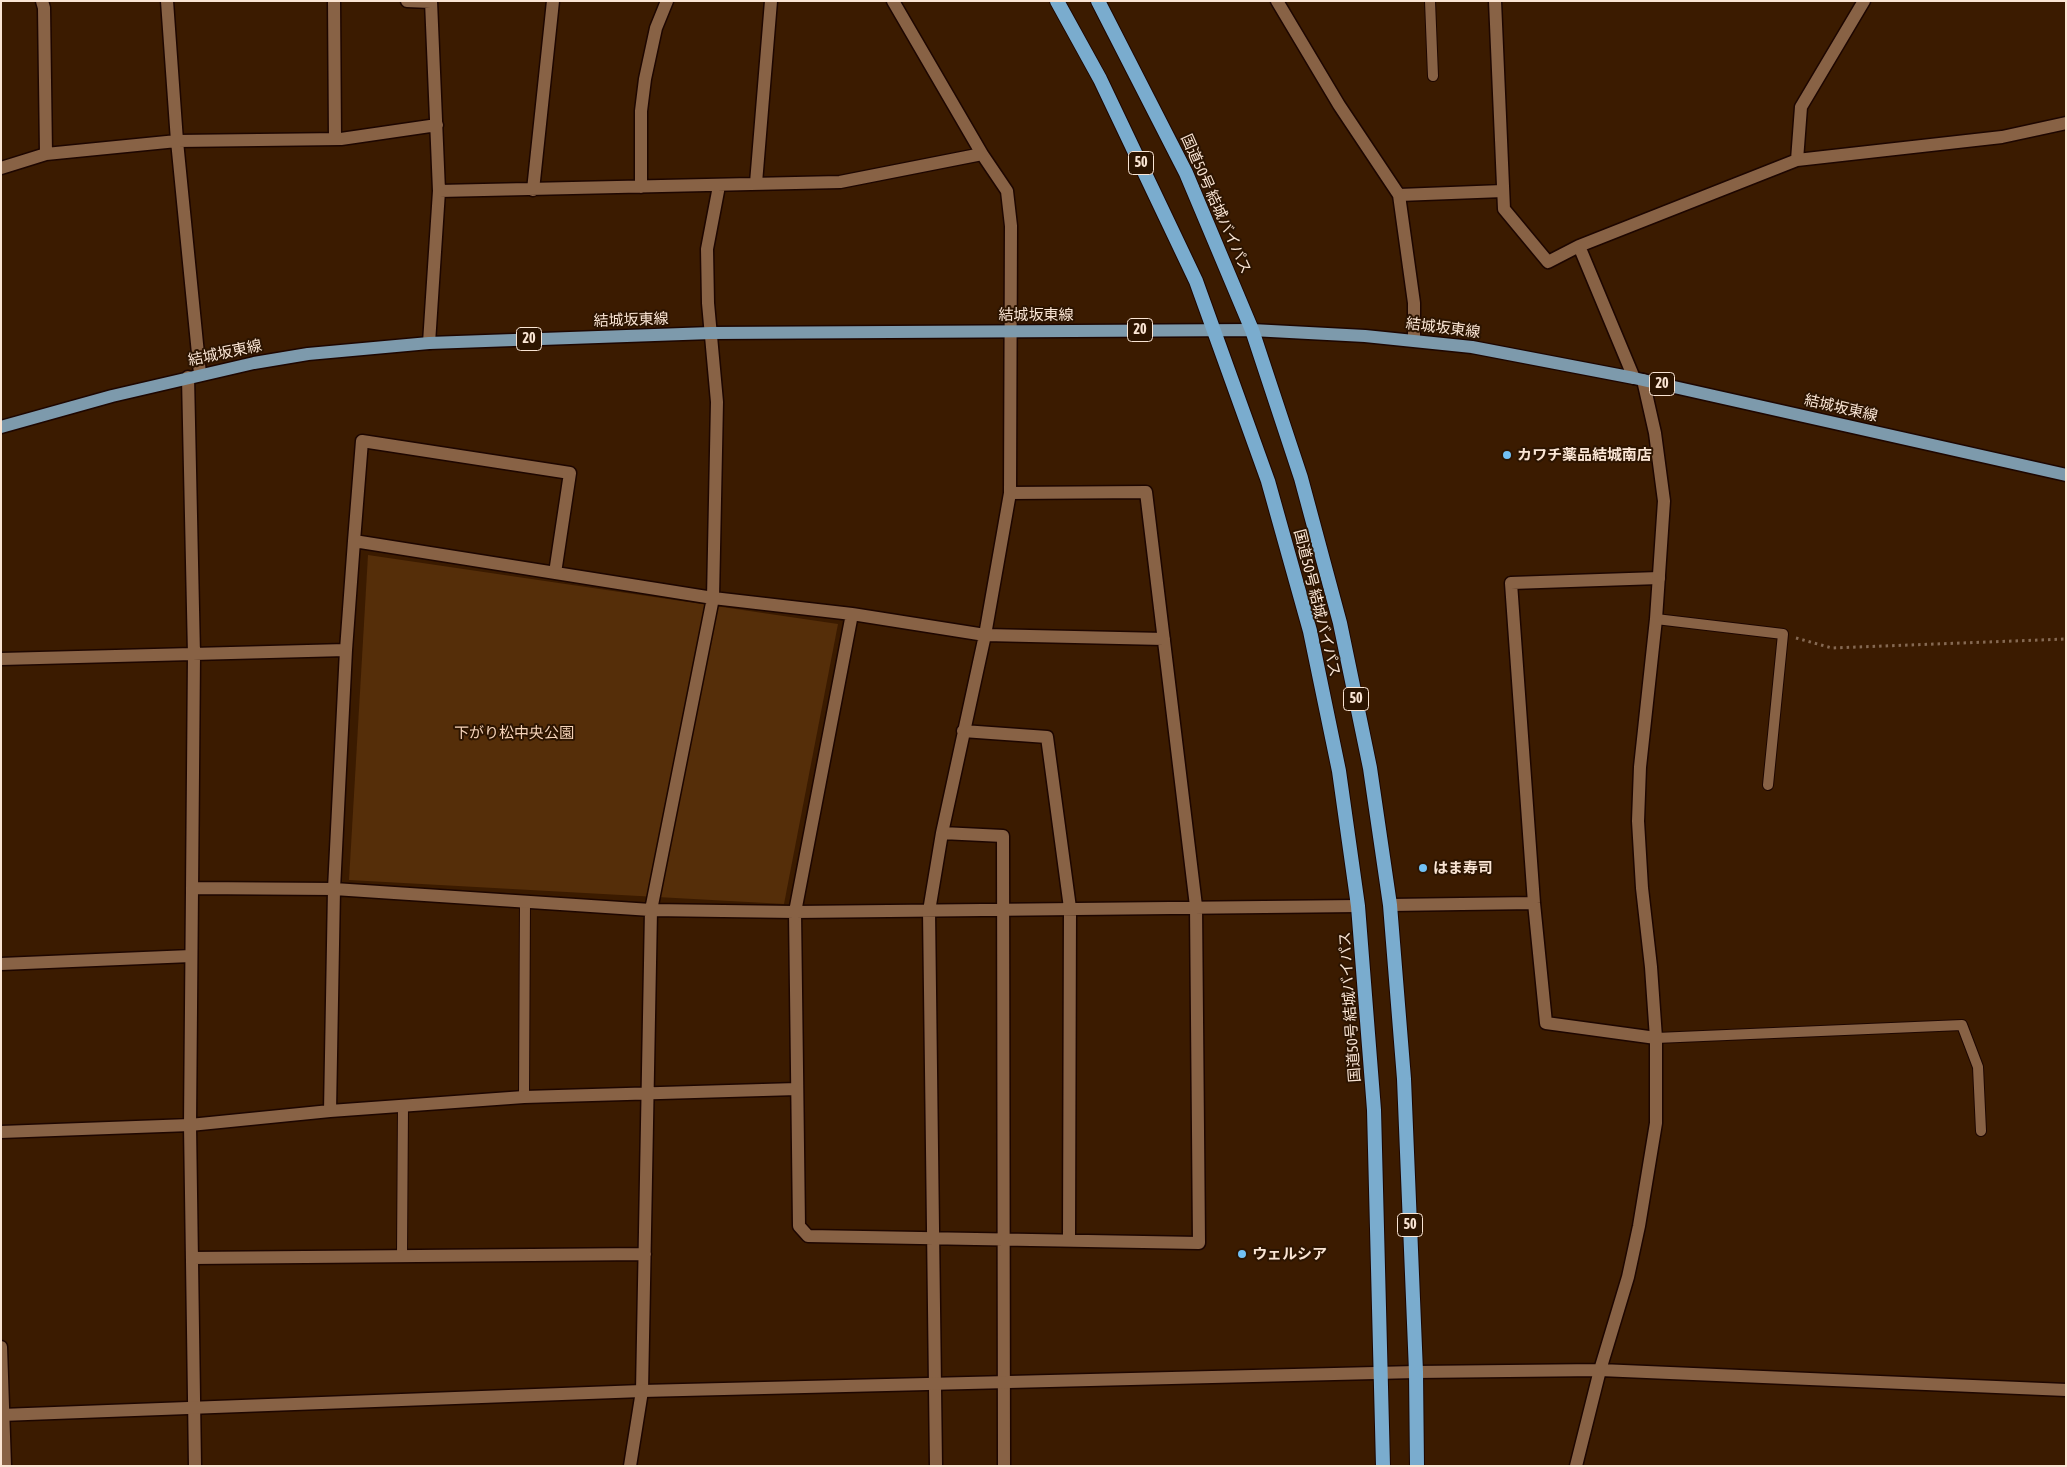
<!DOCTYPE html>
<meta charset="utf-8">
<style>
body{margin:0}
#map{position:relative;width:2067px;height:1467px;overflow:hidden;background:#3b1b00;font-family:"Asap Condensed",sans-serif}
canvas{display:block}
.frame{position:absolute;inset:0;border:2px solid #fae5d4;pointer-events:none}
</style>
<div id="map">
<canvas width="2067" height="1467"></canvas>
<div class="frame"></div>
</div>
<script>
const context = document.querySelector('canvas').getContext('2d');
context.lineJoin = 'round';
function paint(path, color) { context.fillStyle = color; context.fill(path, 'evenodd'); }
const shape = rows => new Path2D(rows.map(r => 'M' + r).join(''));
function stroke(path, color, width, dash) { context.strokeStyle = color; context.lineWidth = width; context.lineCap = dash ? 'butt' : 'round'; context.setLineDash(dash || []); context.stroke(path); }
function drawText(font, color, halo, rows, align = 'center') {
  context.font = font + ' "Asap Condensed","Noto Sans JP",sans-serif'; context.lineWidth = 4; context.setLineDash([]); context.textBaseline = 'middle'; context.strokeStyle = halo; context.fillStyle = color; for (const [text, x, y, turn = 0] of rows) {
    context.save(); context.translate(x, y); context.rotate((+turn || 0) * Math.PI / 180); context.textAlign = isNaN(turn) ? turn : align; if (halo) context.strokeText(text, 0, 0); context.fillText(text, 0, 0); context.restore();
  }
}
const green = shape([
 [368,555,838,624,784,904,349,880]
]);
const path = shape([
 [1796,638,1832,648,2066,639]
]);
const service = shape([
 [1430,1,1433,76],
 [1656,619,1783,634,1768,785],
 [1656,1038,1962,1025,1978,1067,1981,1131],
 [524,1097,525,902],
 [402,1256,403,1106]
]);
const minor = shape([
 [42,1,44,8,46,154],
 [167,1,177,141,200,374],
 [334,1,335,139],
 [407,1,431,2],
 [1277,1,1339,105,1399,195,1414,303,1414,339],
 [1495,1,1504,209,1548,262,1579,246,1797,160,2002,137,2066,123],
 [1797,160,1801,107,1864,1],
 [1,168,46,154,177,141,341,139,437,125],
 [756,183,771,1],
 [641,187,641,111,645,79,656,28,667,1],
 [533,190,553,1],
 [439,191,840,182,982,154,893,1],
 [1399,195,1503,191],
 [1579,246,1634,378],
 [429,343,439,191,431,1],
 [188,377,194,655,190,1125,195,1466],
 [354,541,362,441,570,473,555,573],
 [852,614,795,912,799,1226,808,1236,1199,1243,1196,906,1146,492,1010,493],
 [1,659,346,650],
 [963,731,1047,737,1070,908,1069,1240],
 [942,833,1003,836,1004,1466],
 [192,888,334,889,651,910,795,912,1358,906],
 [1390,905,1534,903],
 [1,964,191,956],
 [1656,1038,1546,1023,1534,903,1511,583,1659,578],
 [330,1111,334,889,346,650,354,541,713,598,852,614,985,635,1164,639],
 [1,1132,190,1125,330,1111,524,1097,797,1089],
 [192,1258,645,1254],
 [630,1466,642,1391,651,910,713,598,717,402,708,303,707,249,719,186],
 [936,1466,929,911,942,833,985,635,1010,493,1011,226,1007,191,982,154]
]);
const tertiary = shape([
 [1,1347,5,1466],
 [1,1415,642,1391,1416,1372,1600,1370,2066,1390],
 [1576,1466,1600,1370,1628,1277,1639,1226,1656,1123,1656,1038,1651,967,1642,888,1638,821,1640,767,1656,619,1664,501,1655,433,1643,380]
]);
const primary = shape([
 [1,427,112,396,254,363,308,354,429,343,711,333,1252,330,1365,336,1472,347,1634,378,2066,475]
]);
const trunk = shape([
 [1057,1,1100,79,1196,281,1268,481,1310,631,1339,771,1358,906,1374,1110,1383,1466],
 [1098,1,1186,173,1252,330,1301,478,1340,623,1370,768,1390,905,1404,1079,1416,1372,1417,1466]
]);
const markers = [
 [1507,455,5,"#72c1f5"],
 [1423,868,5,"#72c1f5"],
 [1242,1254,5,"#72c1f5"]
];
const shields = [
 [1141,163,25],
 [1140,330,25],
 [529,339,25],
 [1662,384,25],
 [1356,699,25],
 [1410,1225,25]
];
const shieldNames = [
 ["50",1141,163],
 ["20",1140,330],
 ["20",529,339],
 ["20",1662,384],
 ["50",1356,699],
 ["50",1410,1225]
];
const streetNames = [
 ["国道50号 結城バイパス",1216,204,66],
 ["結城坂東線",1036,315],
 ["結城坂東線",631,320,-2],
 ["結城坂東線",1443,328,7],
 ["結城坂東線",225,353,-12],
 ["結城坂東線",1841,408,13],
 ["国道50号 結城バイパス",1317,603,76],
 ["国道50号 結城バイパス",1350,1007,-94]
];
const poiNames = [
 ["カワチ薬品結城南店",1517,455],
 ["はま寿司",1433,868],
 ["ウェルシア",1252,1254]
];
const parkNames = [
 ["下がり松中央公園",514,733]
];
paint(green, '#552e09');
stroke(service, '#1d0600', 12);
stroke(minor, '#1d0600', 15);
stroke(tertiary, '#1d0600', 15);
stroke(primary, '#1d0600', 15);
stroke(trunk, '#1d0600', 16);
stroke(path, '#856952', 3, [2.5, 4]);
stroke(service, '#886245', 10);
stroke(minor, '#886245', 12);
stroke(tertiary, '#886245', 12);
stroke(primary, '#7d9aac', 12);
stroke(trunk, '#7aacce', 14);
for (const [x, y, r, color] of markers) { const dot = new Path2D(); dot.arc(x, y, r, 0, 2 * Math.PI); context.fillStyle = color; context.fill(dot); stroke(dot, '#2c1400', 2); }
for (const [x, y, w] of shields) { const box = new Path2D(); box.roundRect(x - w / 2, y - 11.5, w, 23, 4); context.fillStyle = '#2c1400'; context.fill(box); stroke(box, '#fae5d4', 1); }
drawText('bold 14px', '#fae5d4', null, shieldNames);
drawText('15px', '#fae5d4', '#2c1400', streetNames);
drawText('bold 15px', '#fae5d4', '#2c1400', poiNames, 'left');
drawText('15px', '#f5d3b9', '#2c1400', parkNames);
</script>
